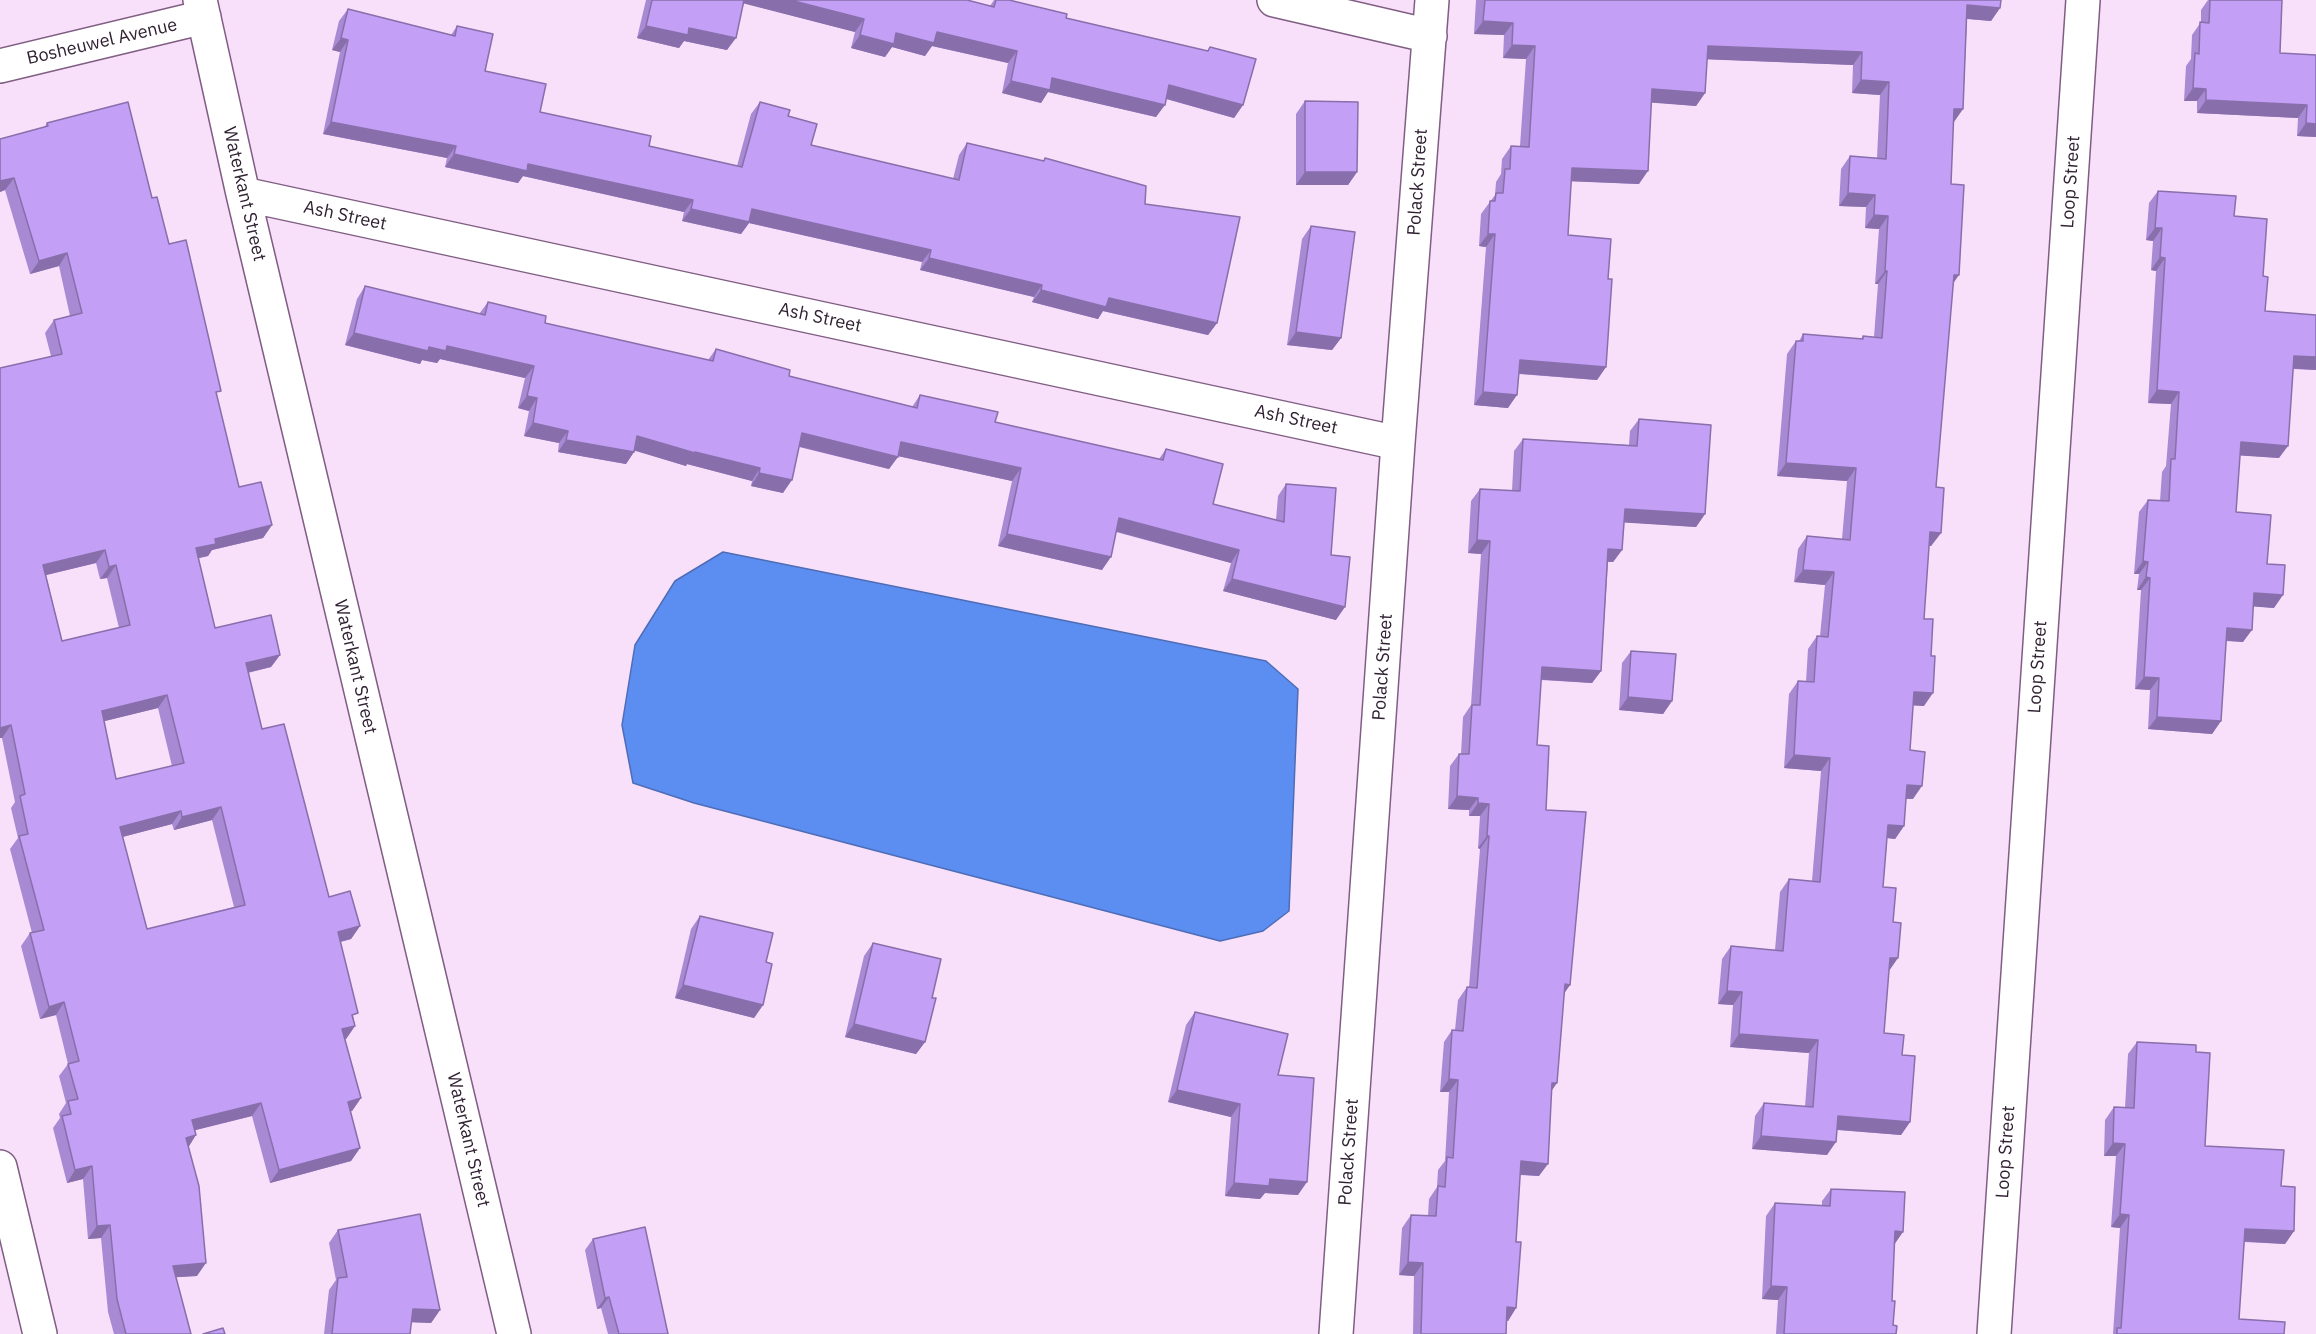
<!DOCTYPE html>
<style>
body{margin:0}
canvas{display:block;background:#f8e0fa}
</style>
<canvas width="2316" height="1334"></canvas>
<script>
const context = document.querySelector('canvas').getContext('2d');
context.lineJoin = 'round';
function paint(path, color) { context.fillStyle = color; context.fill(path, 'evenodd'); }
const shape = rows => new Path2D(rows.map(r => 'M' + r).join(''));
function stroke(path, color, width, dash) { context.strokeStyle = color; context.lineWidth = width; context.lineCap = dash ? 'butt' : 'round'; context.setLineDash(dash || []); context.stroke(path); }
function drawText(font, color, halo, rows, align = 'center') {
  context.font = font + ' "IBM Plex Sans",sans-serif'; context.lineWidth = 4.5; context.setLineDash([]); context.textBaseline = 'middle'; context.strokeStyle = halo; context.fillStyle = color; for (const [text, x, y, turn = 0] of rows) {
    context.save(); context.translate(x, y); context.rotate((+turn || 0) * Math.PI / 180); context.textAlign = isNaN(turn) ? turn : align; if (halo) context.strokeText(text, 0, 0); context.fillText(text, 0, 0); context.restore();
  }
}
const water = shape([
 [723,552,1266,661,1298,689,1289,911,1263,931,1220,941,694,803,633,783,622,725,635,645,675,581,723,552]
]);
const minor = shape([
 [200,0,243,194,514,1334],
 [1274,0,1430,36],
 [0,66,204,17],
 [243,194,1398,443],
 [0,1167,40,1334],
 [1336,1334,1398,443,1432,0],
 [1994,1334,2083,0]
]);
const wall = shape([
 [646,0,967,0,990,6,994,0,1009,0,1066,18,1207,51,1210,47,1243,105,1234,118,1166,99,1156,117,1048,92,1041,103,1002,93,1008,63,932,46,925,56,892,47,885,57,851,48,855,32,744,3,727,50,684,41,679,48,637,38],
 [1476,0,2001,0,2000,8,1991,21,1967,19,1963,109,1953,122,1951,184,1953,284,1936,487,1941,533,1931,546,1929,546,1924,619,1924,706,1913,705,1910,750,1913,799,1906,799,1904,826,1895,839,1887,838,1883,887,1889,971,1884,1033,1902,1055,1910,1122,1901,1135,1837,1130,1827,1155,1752,1149,1755,1116,1764,1103,1805,1107,1809,1053,1730,1047,1733,1005,1718,1004,1722,959,1731,946,1775,950,1780,892,1789,879,1812,881,1821,771,1784,768,1789,694,1798,681,1806,682,1808,649,1817,636,1820,636,1825,585,1794,582,1798,549,1807,536,1842,539,1847,481,1777,476,1787,354,1796,341,1799,341,1803,334,1861,339,1863,336,1874,337,1878,284,1875,284,1879,229,1865,228,1866,207,1839,206,1841,169,1850,156,1877,158,1880,95,1852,93,1853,65,1707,59,1705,93,1696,106,1651,102,1639,184,1571,181,1568,235,1608,279,1606,367,1597,380,1519,374,1508,408,1474,405,1486,247,1479,246,1481,214,1495,195,1496,182,1501,174,1502,159,1511,146,1520,146,1526,59,1503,58,1504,35,1474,34],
 [2208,0,2282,0,2280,53,2316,55,2316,137,2297,136,2298,118,2197,113,2197,101,2184,101,2186,66,2191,59,2192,35,2201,22,2201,10],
 [348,9,451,35,457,26,485,71,540,112,649,146,737,166,751,114,760,102,788,116,811,145,953,179,959,155,967,143,1043,161,1045,158,1145,204,1217,323,1208,335,1103,311,1098,319,1032,302,1034,297,920,270,922,262,749,223,741,234,682,221,684,212,523,176,518,183,445,167,447,158,323,134,340,52,332,50,339,21],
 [1305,101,1357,172,1348,185,1296,185,1296,114],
 [47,123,152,198,169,244,217,396,239,487,272,525,263,538,212,550,208,556,198,558,215,628,280,655,271,667,248,673,262,729,329,897,360,926,351,939,340,942,355,1026,346,1039,345,1039,361,1098,352,1111,350,1111,360,1148,351,1161,270,1183,252,1116,195,1130,188,1147,197,1276,176,1277,191,1334,114,1334,108,1312,101,1238,88,1239,83,1179,67,1183,53,1128,60,1118,59,1114,66,1103,59,1076,68,1064,56,1015,40,1019,21,946,30,933,32,933,10,849,18,838,11,808,15,802,2,738,51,356,45,333,54,320,70,316,59,266,30,274,5,190,0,192,0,139,44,128],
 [96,563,100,579,107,578,119,628,62,641,46,575],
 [158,708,172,766,116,779,104,721],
 [212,820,234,907,147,929,122,837,172,824,174,830],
 [2158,191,2234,216,2263,276,2265,311,2316,315,2316,370,2293,369,2279,458,2240,455,2236,512,2267,564,2274,608,2254,606,2243,642,2226,641,2221,721,2212,734,2148,729,2150,690,2135,689,2141,590,2137,590,2139,574,2134,574,2139,512,2148,500,2160,501,2162,472,2166,466,2171,404,2148,403,2156,271,2151,270,2153,241,2146,240,2149,203],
 [1311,226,1341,338,1332,350,1287,345,1302,239],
 [365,286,479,314,488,302,545,323,708,360,716,349,789,376,912,407,920,395,995,422,1159,459,1166,449,1213,504,1276,520,1278,496,1286,484,1331,555,1336,620,1223,591,1231,563,1116,532,1102,570,998,546,1012,481,898,456,889,469,799,447,783,493,751,486,752,481,687,464,686,466,635,450,626,464,558,452,559,443,524,436,529,411,518,408,525,378,440,359,437,363,422,360,420,364,345,345,357,299],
 [1639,419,1705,514,1696,527,1624,522,1622,550,1613,562,1608,562,1601,671,1592,683,1541,680,1537,745,1570,985,1564,993,1552,1090,1539,1176,1520,1175,1516,1242,1516,1308,1508,1321,1506,1321,1506,1334,1413,1334,1414,1276,1399,1275,1402,1228,1411,1215,1428,1216,1429,1199,1437,1187,1438,1170,1445,1161,1449,1092,1440,1092,1444,1042,1452,1030,1455,1030,1458,1000,1467,987,1469,987,1480,849,1478,848,1480,816,1469,816,1469,810,1448,809,1450,766,1459,754,1461,754,1463,717,1471,705,1481,554,1468,553,1471,501,1480,489,1512,491,1514,451,1523,439,1629,445,1630,431],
 [1631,651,1672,701,1663,714,1619,710,1622,663],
 [700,916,766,962,763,1005,754,1018,675,998,691,929],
 [873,943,932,998,925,1042,916,1054,845,1037,864,956],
 [1195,1012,1278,1075,1298,1195,1265,1193,1260,1199,1225,1196,1231,1117,1168,1102,1186,1025],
 [2137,1042,2196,1052,2205,1146,2281,1186,2294,1231,2285,1244,2244,1242,2239,1319,2284,1334,2113,1334,2120,1228,2111,1227,2116,1156,2104,1156,2105,1120,2114,1107,2125,1108,2128,1054],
 [1831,1189,1894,1245,1892,1301,1893,1325,1896,1334,1776,1334,1778,1300,1762,1299,1766,1216,1775,1203,1822,1206,1822,1201],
 [338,1230,440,1310,431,1323,411,1322,410,1334,324,1334,329,1290,336,1280,329,1243],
 [593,1239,668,1334,608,1334,601,1308,597,1309,585,1250]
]);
const shadedWall = shape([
 [739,0,790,0,864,19,855,32,738,2],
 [1967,5,2000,8,1991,21,1958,18],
 [1483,21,1513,23,1504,35,1474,34],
 [646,26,689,28,736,38,727,50,684,41,679,48,637,38],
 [937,32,1017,51,1008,63,932,46,925,56,892,47,885,57,851,48,860,35],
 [341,38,348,40,340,52,332,50],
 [1512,45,1535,46,1526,59,1503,58],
 [1708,46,1862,52,1853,65,1698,59],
 [1052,78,1165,105,1156,117,1048,92,1041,103,1002,93,1011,81],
 [1861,80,1889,82,1880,95,1852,93],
 [1169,85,1243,105,1234,118,1160,97],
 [2193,88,2206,89,2197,101,2184,101],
 [1652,89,1705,93,1696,106,1643,102],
 [2206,100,2307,105,2298,118,2197,113],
 [1954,109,1963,109,1954,122,1945,122],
 [331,122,456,146,447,158,323,134],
 [2306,123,2316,124,2316,137,2297,136],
 [454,154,528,164,693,200,684,212,523,176,518,183,445,167],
 [1572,168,1648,171,1639,184,1563,181],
 [1305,172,1357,172,1348,185,1296,185],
 [14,178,5,190,0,192,0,181],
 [1848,193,1875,195,1866,207,1839,206],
 [691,209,752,209,931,250,922,262,749,223,741,234,682,221],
 [1874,215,1888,216,1879,229,1865,228],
 [2155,228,2162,228,2153,241,2146,240],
 [1488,234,1495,234,1486,247,1479,246],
 [67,253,59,266,30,274,39,261],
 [2160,257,2165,258,2156,271,2151,270],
 [929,258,1042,285,1034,297,920,270],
 [1885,271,1887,271,1878,284,1875,284],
 [1954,275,1959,275,1950,288],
 [1041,290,1109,298,1217,323,1208,335,1103,311,1098,319,1032,302],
 [1296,332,1341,338,1332,350,1287,345],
 [354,333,429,347,447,346,534,366,525,378,440,359,437,363,422,360,420,364,345,345],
 [2294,356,2316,357,2316,370,2285,368],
 [1520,360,1606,367,1597,380,1511,373],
 [2157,390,2179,392,2171,404,2148,403],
 [1483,392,1517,395,1508,408,1474,405],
 [527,396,537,398,529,411,518,408],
 [533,423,568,431,559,443,524,436],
 [802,433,898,457,889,469,793,445],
 [637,436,760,468,752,481,687,464,686,466,629,449],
 [566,440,634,452,626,464,558,452],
 [901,442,1021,468,1012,481,893,455],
 [2241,442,2288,446,2279,458,2232,455],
 [1786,463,1856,468,1847,481,1777,476],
 [759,473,792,480,783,493,751,486],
 [1625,509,1705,514,1696,527,1616,522],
 [1119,518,1239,550,1231,563,1111,530],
 [272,525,263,538,212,550,208,556,187,561,196,548,215,539],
 [1930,532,1941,533,1931,546,1921,545],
 [1007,534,1111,557,1102,570,998,546],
 [1477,540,1490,541,1481,554,1468,553],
 [1608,549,1622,550,1613,562,1599,561],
 [105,550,96,563,34,578,43,565],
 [2143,561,2148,562,2139,574,2134,574],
 [116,565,107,578,100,579,109,567],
 [1803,570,1834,572,1825,585,1794,582],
 [2146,577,2150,578,2141,590,2137,590],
 [1232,579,1345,607,1336,620,1223,591],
 [2254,593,2283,595,2274,608,2246,606],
 [2227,628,2252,630,2243,642,2218,640],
 [280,655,271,667,237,675,246,663],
 [1542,667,1601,671,1592,683,1533,679],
 [2144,677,2159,678,2150,690,2135,689],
 [1914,692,1933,693,1924,706,1905,705],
 [167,695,158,708,93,724,102,711],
 [1628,697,1672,701,1663,714,1619,710],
 [2157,717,2221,721,2212,734,2148,729],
 [11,725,2,738,0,738,0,728],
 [1794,755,1830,758,1821,771,1784,768],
 [1907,785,1922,786,1913,799,1898,798],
 [1457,796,1478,798,1469,810,1448,809],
 [1478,803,1489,804,1480,816,1469,816],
 [221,807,212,820,174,830,182,817],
 [181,811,172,824,111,840,120,827],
 [1888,825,1904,826,1895,839,1879,837],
 [1487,836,1489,836,1480,849,1478,848],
 [360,926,351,939,329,945,338,932],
 [1890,958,1898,958,1889,971],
 [1565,984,1570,985,1561,998],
 [683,985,763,1005,754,1018,675,998],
 [1727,991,1742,992,1733,1005,1718,1004],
 [64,1002,56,1015,40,1019,49,1007],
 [854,1024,925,1042,916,1054,845,1037],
 [355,1026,346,1039,333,1042,342,1029],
 [1739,1034,1818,1040,1809,1053,1730,1047],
 [1449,1079,1458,1080,1449,1092,1440,1092],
 [1552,1083,1557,1083,1548,1096],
 [1177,1090,1240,1104,1231,1117,1168,1102],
 [361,1098,352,1111,339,1114,348,1102],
 [261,1103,252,1116,184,1133,192,1120],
 [1838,1116,1910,1122,1901,1135,1828,1129],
 [196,1135,188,1148,186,1138],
 [1761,1136,1836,1142,1827,1155,1752,1149],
 [2113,1143,2125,1144,2116,1156,2104,1156],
 [360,1148,351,1161,270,1183,279,1170],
 [1521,1161,1548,1164,1539,1176,1512,1174],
 [92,1166,83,1179,67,1183,75,1170],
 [1270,1179,1307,1182,1298,1195,1265,1193,1260,1199,1225,1196,1234,1183],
 [2120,1214,2129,1215,2120,1228,2111,1227],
 [110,1225,101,1238,88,1239,97,1226],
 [2245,1229,2294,1231,2285,1244,2236,1241],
 [1895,1231,1903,1232,1894,1245],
 [1408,1262,1423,1263,1414,1276,1399,1275],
 [206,1263,197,1276,164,1278,173,1266],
 [1771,1286,1787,1287,1778,1300,1762,1299],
 [609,1297,601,1308,597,1309,605,1298],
 [1507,1307,1516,1308,1508,1321,1498,1320],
 [413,1309,440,1310,431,1323,404,1322]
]);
const building = shape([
 [652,0,744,0,736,38,689,28,688,35,646,26,652,0],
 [790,0,967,0,994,7,996,0,1009,0,1067,14,1066,18,1208,51,1210,47,1256,59,1243,105,1169,85,1165,105,1052,78,1050,90,1011,81,1017,51,937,32,934,43,896,33,894,44,860,35,864,19,790,0],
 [1485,0,2001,0,2000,8,1967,5,1963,109,1954,109,1951,184,1964,185,1959,275,1954,275,1936,487,1944,488,1941,533,1930,532,1924,619,1933,619,1931,656,1935,656,1933,693,1914,692,1910,750,1925,752,1922,786,1907,785,1904,826,1888,825,1883,887,1896,888,1893,922,1901,923,1898,958,1890,958,1884,1033,1904,1035,1902,1055,1915,1056,1910,1122,1838,1116,1836,1142,1761,1136,1764,1103,1813,1107,1818,1040,1739,1034,1742,992,1727,991,1731,946,1783,951,1789,879,1820,882,1830,758,1794,755,1798,681,1814,682,1817,636,1828,637,1834,572,1803,570,1807,536,1850,540,1856,468,1786,463,1796,341,1803,341,1803,334,1863,339,1863,336,1882,338,1887,271,1885,271,1888,216,1874,215,1875,195,1848,193,1850,156,1886,159,1889,82,1861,80,1862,52,1708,46,1705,93,1652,89,1648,171,1572,168,1568,235,1611,239,1608,279,1612,279,1606,367,1520,360,1517,395,1483,392,1495,234,1488,234,1490,201,1495,201,1496,193,1503,193,1505,169,1510,169,1511,146,1529,147,1535,46,1512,45,1513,23,1483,21,1485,0],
 [2210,0,2282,0,2280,53,2316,55,2316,124,2306,123,2307,105,2206,100,2206,89,2193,88,2195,53,2199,54,2200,22,2209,23,2210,0],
 [348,9,455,36,457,26,493,34,485,71,546,84,540,112,651,136,649,146,742,167,760,102,790,110,788,116,817,124,811,145,959,180,967,143,1044,161,1045,158,1146,186,1145,204,1240,217,1217,323,1109,298,1106,307,1041,290,1042,285,929,258,931,250,752,209,749,222,691,209,693,200,528,164,527,171,454,154,456,146,331,122,348,40,341,38,348,9],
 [1305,101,1358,102,1357,172,1305,172,1305,101],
 [128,102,152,198,157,197,169,244,186,240,221,391,216,392,239,487,261,482,272,525,215,539,216,544,196,548,215,628,271,615,280,655,246,663,262,729,284,724,329,897,350,891,360,926,338,932,358,1013,352,1015,355,1026,342,1029,361,1098,348,1102,360,1148,279,1170,261,1103,192,1120,196,1135,186,1138,199,1186,206,1263,173,1266,191,1334,126,1334,117,1299,110,1225,97,1226,92,1166,75,1170,62,1116,71,1114,68,1101,78,1099,68,1064,79,1061,64,1002,49,1007,30,933,44,930,19,836,28,834,20,796,25,794,11,725,0,728,0,368,62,354,54,320,82,313,67,253,39,261,14,178,0,181,0,139,48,126,47,123,128,102],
 [105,550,109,567,116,565,130,625,62,641,43,565,105,550],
 [167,695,184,763,116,779,102,711,167,695],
 [221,807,245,905,147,929,120,827,181,811,182,817,221,807],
 [2158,191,2236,196,2234,216,2267,219,2263,276,2268,277,2265,311,2316,315,2316,357,2294,356,2288,446,2241,442,2236,512,2271,515,2267,564,2285,565,2283,595,2254,593,2252,630,2227,628,2221,721,2157,717,2159,678,2144,677,2150,578,2146,577,2148,562,2143,561,2148,500,2169,501,2171,459,2175,459,2179,392,2157,390,2165,258,2160,257,2162,228,2155,228,2158,191],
 [1311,226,1355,232,1341,338,1296,332,1311,226],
 [365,286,485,315,488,302,546,316,545,323,713,361,716,349,790,370,789,376,917,408,920,395,998,412,995,422,1163,460,1166,449,1223,464,1213,504,1284,522,1286,484,1336,488,1331,555,1350,557,1345,607,1232,579,1239,550,1119,518,1111,557,1007,534,1021,468,901,442,898,457,802,433,792,480,759,473,760,468,695,452,695,453,637,436,634,452,566,440,568,431,533,423,537,398,527,396,534,366,447,346,446,351,429,347,428,351,354,333,365,286],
 [1639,419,1711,425,1705,514,1625,509,1622,550,1608,549,1601,671,1542,667,1537,745,1549,746,1546,810,1586,812,1570,985,1565,984,1557,1083,1552,1083,1548,1164,1521,1161,1516,1242,1521,1242,1516,1308,1507,1307,1506,1334,1421,1334,1423,1263,1408,1262,1411,1215,1436,1216,1438,1186,1445,1187,1447,1157,1453,1158,1458,1080,1449,1079,1452,1030,1463,1031,1467,987,1477,988,1489,836,1487,836,1489,804,1478,803,1478,798,1457,796,1459,754,1469,754,1472,705,1480,705,1490,541,1477,540,1480,489,1520,491,1523,439,1637,446,1639,419],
 [1631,651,1676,654,1672,701,1628,697,1631,651],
 [700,916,773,933,766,962,772,964,763,1005,683,985,700,916],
 [873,943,941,959,932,998,936,998,925,1042,854,1024,873,943],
 [1195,1012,1288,1034,1278,1075,1314,1078,1307,1182,1270,1179,1269,1186,1234,1183,1240,1104,1177,1090,1195,1012],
 [2137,1042,2196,1045,2196,1052,2210,1053,2205,1146,2284,1150,2281,1186,2295,1187,2294,1231,2245,1229,2239,1319,2285,1322,2284,1334,2117,1334,2117,1328,2121,1328,2129,1215,2120,1214,2125,1144,2113,1143,2114,1107,2134,1108,2137,1042],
 [1831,1189,1905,1192,1903,1232,1895,1231,1892,1301,1895,1301,1893,1325,1897,1326,1896,1334,1784,1334,1787,1287,1771,1286,1775,1203,1830,1206,1831,1189],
 [420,1214,440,1310,413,1309,410,1334,332,1334,338,1278,347,1277,338,1230,420,1214],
 [645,1227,668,1334,619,1334,609,1297,605,1298,593,1239,645,1227],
 [223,1328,225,1334,203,1334,223,1328]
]);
const streetNames = [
 ["Bosheuwel Avenue",102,42,-13],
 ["Polack Street",1418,182,-86],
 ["Loop Street",2071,182,-86],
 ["Waterkant Street",244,194,77],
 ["Ash Street",345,216,12],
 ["Ash Street",820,318,12],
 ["Ash Street",1296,420,12],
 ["Waterkant Street",355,667,77],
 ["Polack Street",1383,667,-86],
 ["Loop Street",2038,667,-86],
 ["Waterkant Street",468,1140,77],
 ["Polack Street",1349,1152,-86],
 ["Loop Street",2006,1152,-86]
];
paint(water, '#5c8df0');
stroke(water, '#4f6db7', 1.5);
stroke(minor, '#805e84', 36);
stroke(minor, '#fff', 33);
paint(wall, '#a889d3');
paint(shadedWall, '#886fac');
paint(building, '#c39ff5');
stroke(building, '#886fac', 1.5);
drawText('18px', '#302132', '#fff', streetNames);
</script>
